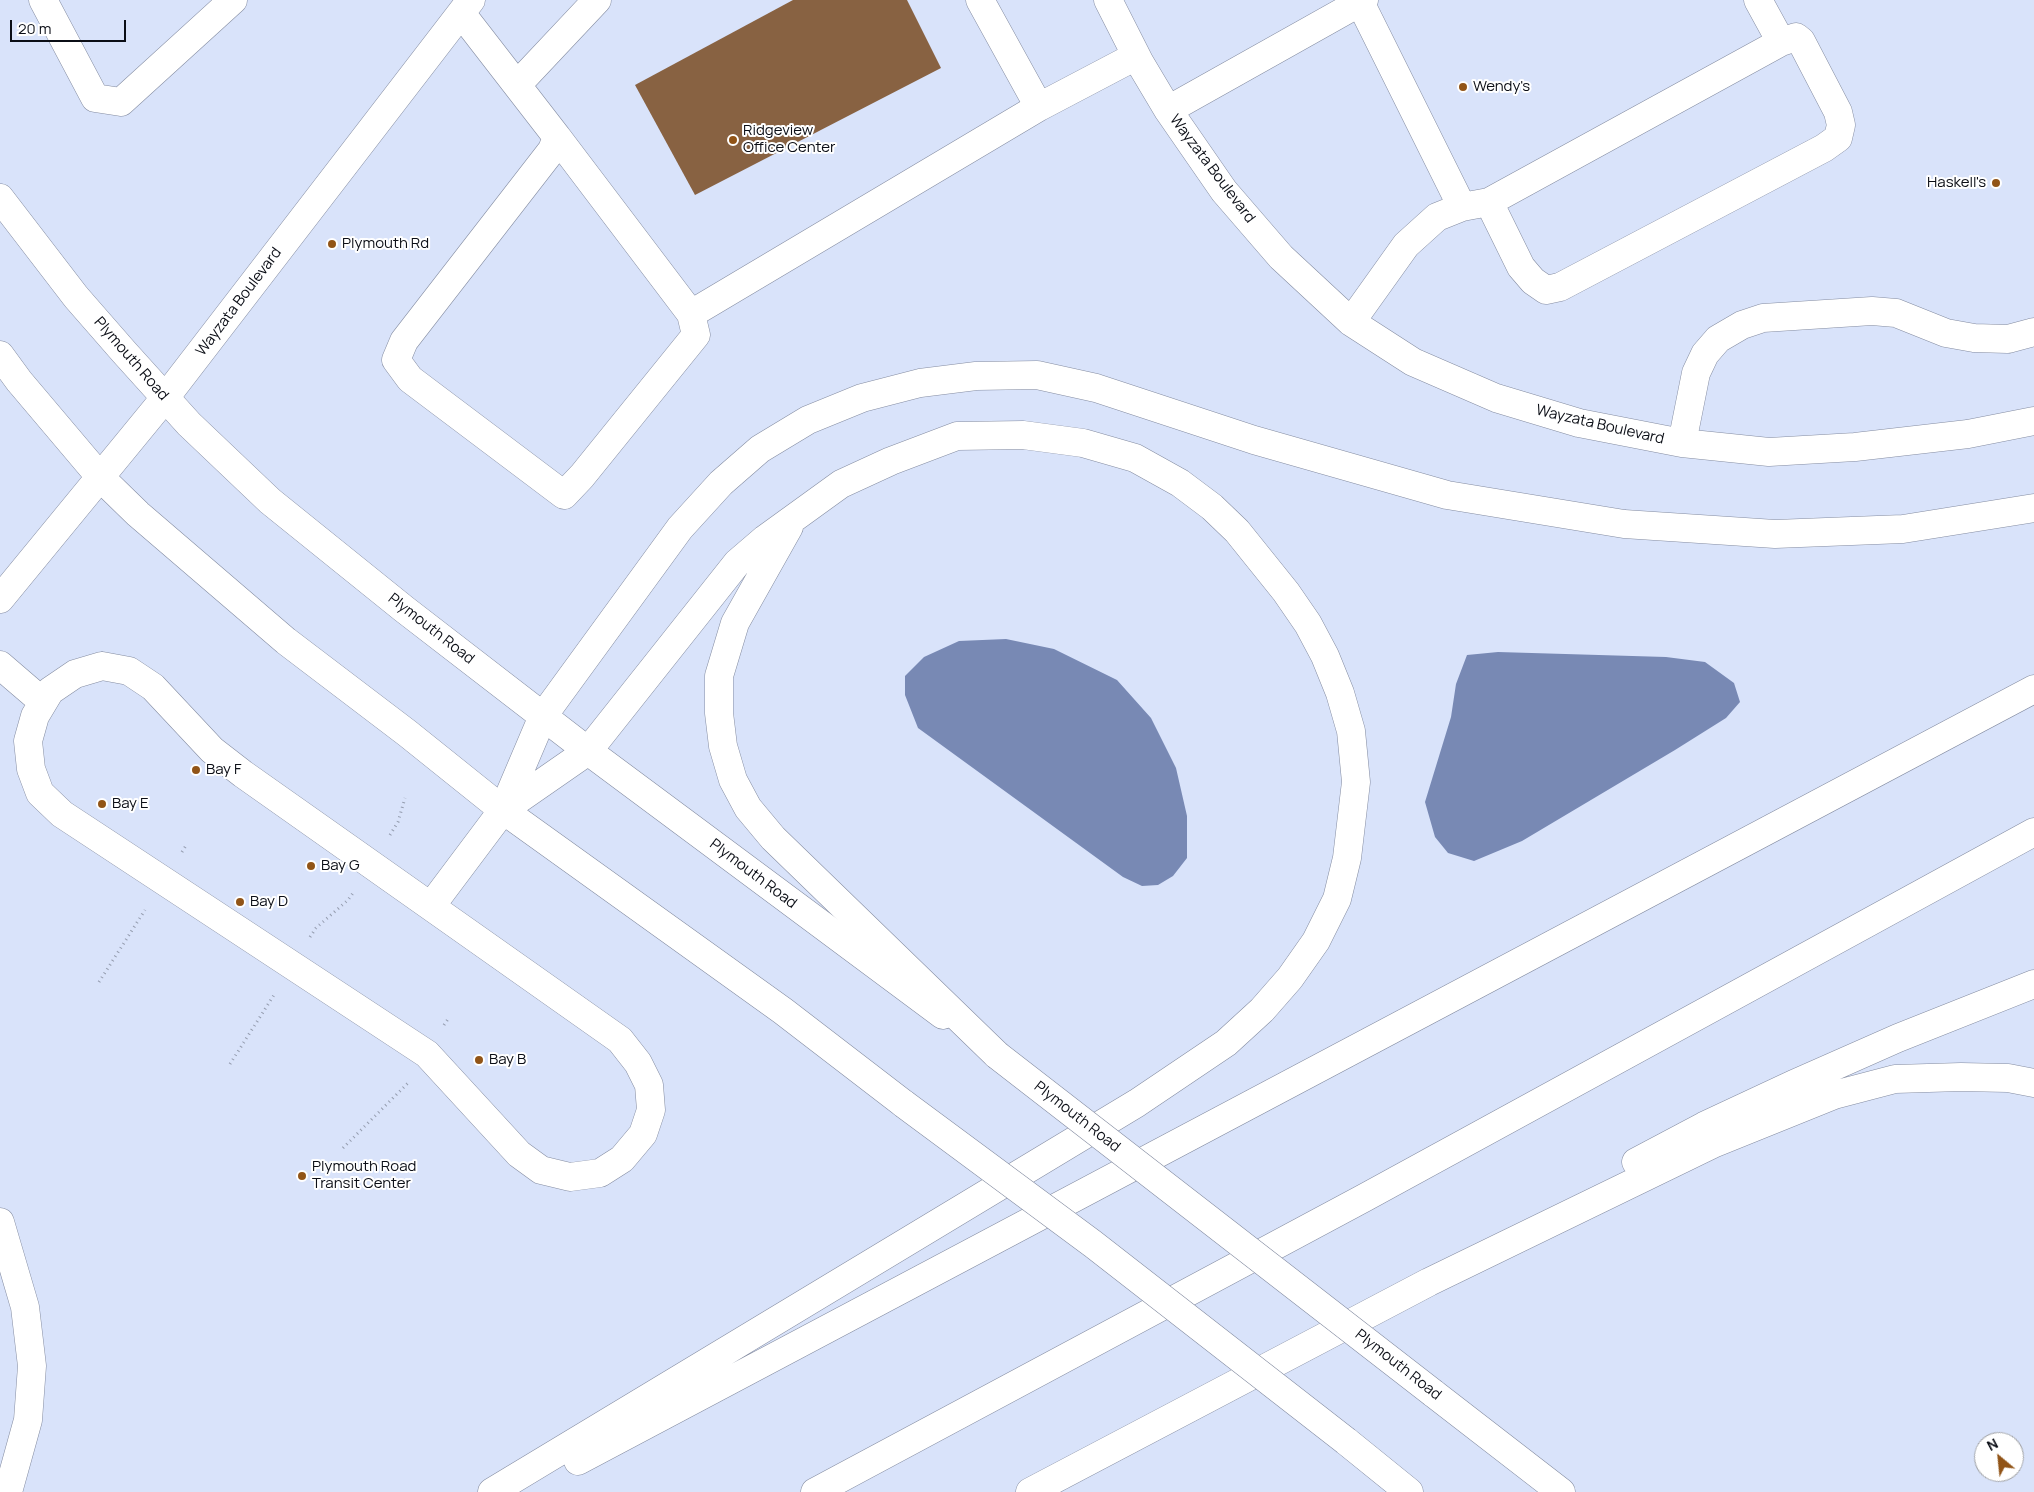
<!DOCTYPE html>
<style>
body{margin:0}
#map{position:relative;width:2034px;height:1492px;overflow:hidden;background:#d9e3fa;font-family:Manrope,sans-serif}
canvas{display:block}
.north{position:absolute;left:1974px;top:1432px;width:50px;height:50px;box-sizing:border-box;background:#fff;border:1px solid #9d9fa2;border-radius:50%;rotate:332deg;font-size:14px;font-weight:700;line-height:20px;text-align:center;color:#0b0e16}
.north::after{content:'';display:block;margin:auto;width:18px;height:22px;background:#915417;clip-path:polygon(50% 0,100% 100%,50% 72%,0 100%)}
.scale{position:absolute;left:10px;top:20px;width:116px;height:22px;box-sizing:border-box;border:2px solid #0b0e16;border-top:0;padding-left:6px;font-size:15px;line-height:18px;white-space:nowrap;color:#0b0e16;-webkit-text-stroke:4px #fff;paint-order:stroke}
</style>
<div id="map">
<canvas width="2034" height="1492"></canvas>
<div class="north">N</div>
<div class="scale">20 m</div>
</div>
<script>
const context = document.querySelector('canvas').getContext('2d');
context.lineJoin = 'round';
function paint(path, color) { context.fillStyle = color; context.fill(path, 'evenodd'); }
const shape = rows => new Path2D(rows.map(r => 'M' + r).join(''));
function stroke(path, color, width, dash) { context.strokeStyle = color; context.lineWidth = width; context.lineCap = dash ? 'butt' : 'round'; context.setLineDash(dash || []); context.stroke(path); }
function drawText(font, color, halo, rows, align = 'center') {
  context.font = font + ' Manrope,sans-serif'; context.lineWidth = 4; context.setLineDash([]); context.textBaseline = 'middle'; context.strokeStyle = halo; context.fillStyle = color; for (const [text, x, y, turn = 0] of rows) {
    context.save(); context.translate(x, y); context.rotate((+turn || 0) * Math.PI / 180); context.textAlign = isNaN(turn) ? turn : align; if (halo) context.strokeText(text, 0, 0); context.fillText(text, 0, 0); context.restore();
  }
}
const water = shape([
 [1006,639,1054,649,1117,680,1151,718,1176,768,1187,816,1187,858,1173,876,1158,885,1142,886,1123,877,918,728,905,695,905,676,924,657,959,641],
 [1498,652,1666,657,1705,662,1734,683,1740,702,1726,718,1675,750,1522,841,1474,861,1448,853,1435,837,1425,802,1451,717,1456,684,1467,655]
]);
const building = shape([
 [793,0,907,0,941,68,695,195,635,85]
]);
const path = shape([
 [390,835,398,822,405,798],
 [182,852,187,844],
 [310,937,316,928,348,900,353,893],
 [99,982,145,910],
 [444,1025,448,1019],
 [230,1064,274,995],
 [343,1148,408,1083]
]);
const minor = shape([
 [43,0,95,98,121,102,233,0],
 [980,0,1039,107],
 [1108,0,1140,63,1168,110,1224,191,1281,257,1351,322,1413,362,1496,398,1579,423,1682,443,1769,452,1855,447,1968,434,2034,421],
 [1758,0,1781,42],
 [1360,2,1462,207],
 [461,13,557,137,552,150,404,341,396,360,410,379,564,495,582,476,696,335,691,314,557,137],
 [517,85,597,0],
 [1168,110,1364,0],
 [691,314,1039,107,1136,56],
 [1351,322,1406,245,1437,217,1462,207,1489,202,1781,42,1796,37,1801,41,1838,112,1841,125,1838,138,1824,148,1560,287,1546,290,1533,281,1521,267,1489,202],
 [1682,443,1696,373,1705,354,1718,339,1742,325,1763,318,1872,311,1896,313,1946,333,1974,338,2008,339,2034,332],
 [0,599,165,398,471,0],
 [0,665,43,702],
 [102,666,129,671,153,687,212,750,243,774,620,1040,638,1063,649,1085,651,1110,643,1134,622,1159,600,1173,570,1177,541,1170,519,1154,427,1054,62,814,40,793,31,769,28,741,35,716,50,691,75,674,102,666],
 [431,906,503,810],
 [0,1222,25,1307,32,1366,28,1420,8,1492]
]);
const major = shape([
 [0,198,76,297,124,352,189,424,270,501,404,609,588,751,943,1015],
 [0,355,19,381,101,478,138,514,286,641,407,733,503,810,783,1011,904,1104],
 [1433,1393,1561,1492],
 [1346,1441,1409,1492]
]);
const highway = shape([
 [789,527,735,623,719,676,719,713,723,746,733,780,748,808,773,838,997,1055],
 [503,810,543,716,680,528,721,483,760,449,808,420,862,398,920,383,976,376,1037,375,1096,388,1254,440,1447,495,1624,524,1775,534,1903,529,2034,508],
 [1636,1162,1704,1126,1794,1084,1898,1038,2034,984],
 [578,1461,2034,689],
 [492,1492,1137,1103,1226,1043,1262,1010,1290,978,1316,941,1337,899,1347,858,1356,782,1351,731,1340,693,1325,656,1308,624,1286,592,1237,531,1212,507,1180,483,1135,458,1083,443,1023,435,957,436,891,461,841,484,765,539,737,563,588,751,503,810],
 [815,1492,1364,1198,2034,832],
 [1030,1492,1429,1282,1715,1143,1834,1095,1895,1079,1961,1077,2008,1078,2034,1083]
]);
const majorBridge = shape([
 [997,1055,1433,1393],
 [904,1104,1093,1244,1346,1441]
]);
const markers = [
 [1463,87,5,"#915417"],
 [733,140,5,"#915417"],
 [1996,183,5,"#915417"],
 [332,244,5,"#915417"],
 [196,770,5,"#915417"],
 [102,804,5,"#915417"],
 [311,866,5,"#915417"],
 [240,902,5,"#915417"],
 [479,1060,5,"#915417"],
 [302,1176,5,"#915417"]
];
const poiNames = [
 ["Wendy's",1473,87],
 ["Ridgeview",743,131],
 ["Office Center",743,148],
 ["Haskell's",1986,183,"right"],
 ["Plymouth Rd",342,244],
 ["Bay F",206,770],
 ["Bay E",112,804],
 ["Bay G",321,866],
 ["Bay D",250,902],
 ["Bay B",489,1060],
 ["Plymouth Road",312,1167],
 ["Transit Center",312,1184]
];
const streetNames = [
 ["Wayzata Boulevard",1212,169,53],
 ["Wayzata Boulevard",239,302,-53],
 ["Plymouth Road",131,359,49],
 ["Wayzata Boulevard",1600,425,13],
 ["Plymouth Road",431,629,38],
 ["Plymouth Road",753,874,37],
 ["Plymouth Road",1077,1117,38],
 ["Plymouth Road",1398,1365,38]
];
paint(water, '#7889b4');
paint(building, '#886242');
stroke(minor, '#848ca1', 29);
stroke(major, '#848ca1', 29);
stroke(highway, '#848ca1', 29);
stroke(path, '#949cae', 3, [1, 4]);
stroke(minor, '#fff', 28);
stroke(major, '#fff', 28);
stroke(highway, '#fff', 28);
stroke(majorBridge, '#848ca1', 29, []);
stroke(majorBridge, '#fff', 28);
for (const [x, y, r, color] of markers) { const dot = new Path2D(); dot.arc(x, y, r, 0, 2 * Math.PI); context.fillStyle = color; context.fill(dot); stroke(dot, '#fff', 2); }
drawText('15px', '#0b0e16', '#fff', poiNames, 'left');
drawText('15px', '#0b0e16', '#fff', streetNames);
</script>
